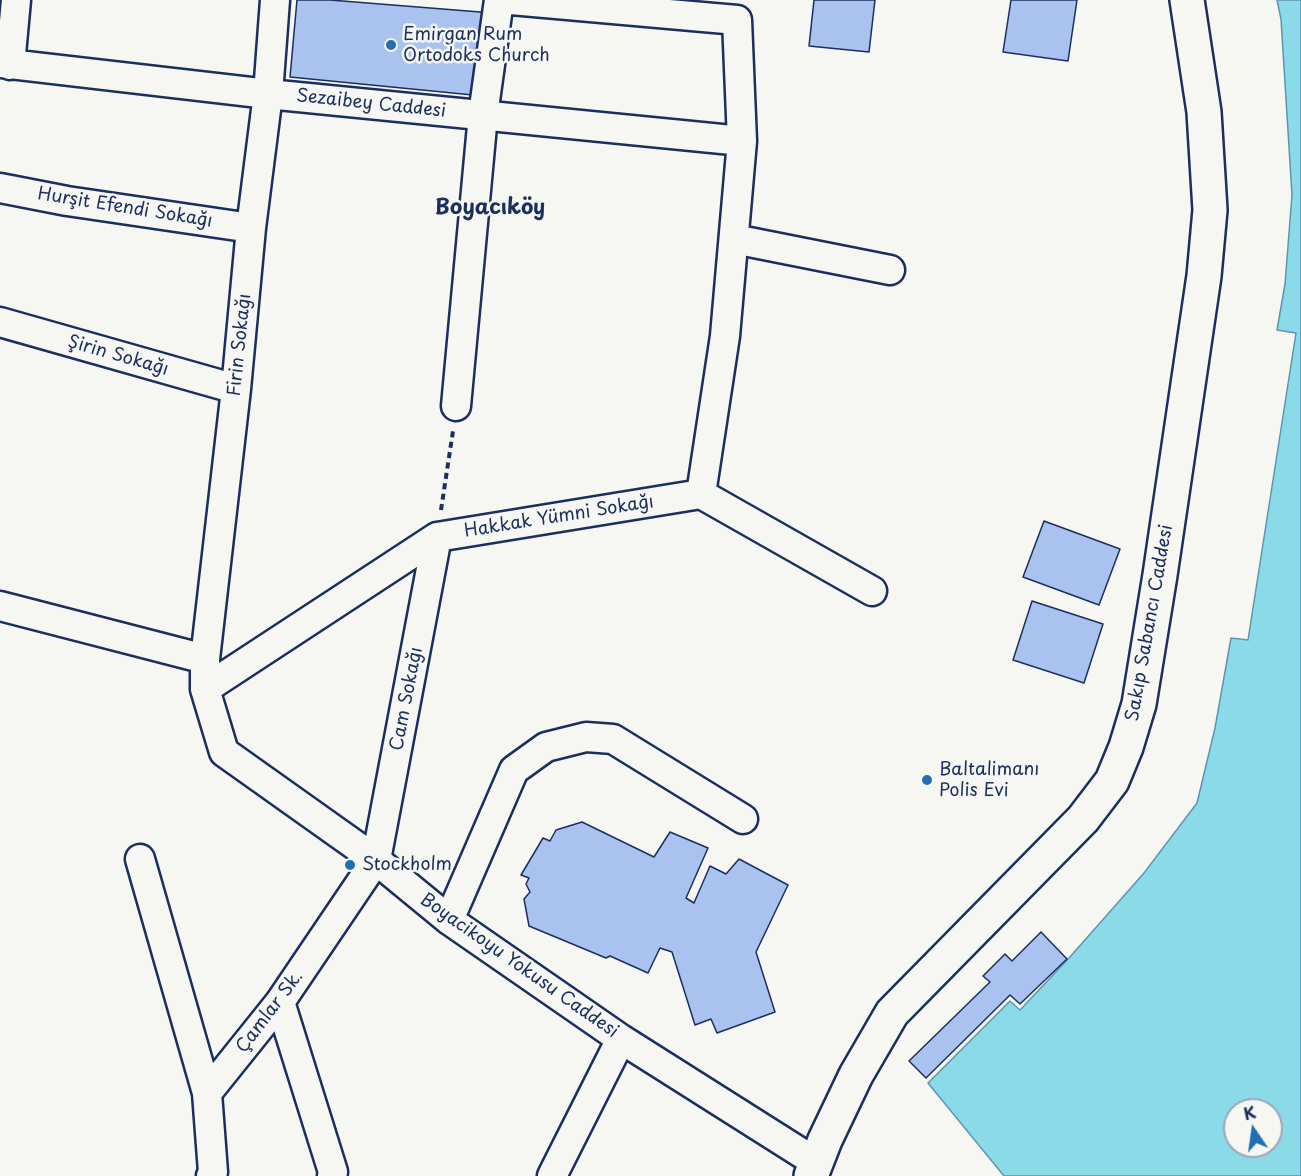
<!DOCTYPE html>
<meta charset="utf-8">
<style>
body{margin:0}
#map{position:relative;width:1301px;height:1176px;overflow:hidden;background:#f6f6f2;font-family:"Playpen Sans",sans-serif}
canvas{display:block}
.north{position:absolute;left:1223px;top:1098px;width:60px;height:60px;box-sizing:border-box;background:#f6f6f2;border:2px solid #9ea6b7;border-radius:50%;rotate:347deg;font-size:16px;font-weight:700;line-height:24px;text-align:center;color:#1b2f5e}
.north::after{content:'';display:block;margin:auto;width:21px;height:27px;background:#1f6fb2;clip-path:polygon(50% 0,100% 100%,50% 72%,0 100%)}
</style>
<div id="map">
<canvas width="1301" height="1176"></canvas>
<div class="north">K</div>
</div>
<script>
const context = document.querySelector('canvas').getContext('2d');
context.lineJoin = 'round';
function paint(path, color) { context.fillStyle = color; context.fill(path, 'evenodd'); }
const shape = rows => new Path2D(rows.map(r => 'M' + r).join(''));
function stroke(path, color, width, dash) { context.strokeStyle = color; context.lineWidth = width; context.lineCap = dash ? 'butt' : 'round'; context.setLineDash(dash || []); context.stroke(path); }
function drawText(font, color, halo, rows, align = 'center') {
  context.font = font + ' "Playpen Sans",sans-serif'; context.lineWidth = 5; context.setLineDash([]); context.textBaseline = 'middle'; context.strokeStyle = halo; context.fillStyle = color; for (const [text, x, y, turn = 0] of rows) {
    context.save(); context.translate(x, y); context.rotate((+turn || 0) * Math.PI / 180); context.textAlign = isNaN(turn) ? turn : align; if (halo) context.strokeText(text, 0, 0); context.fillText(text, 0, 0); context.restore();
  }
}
const water = shape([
 [1277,0,1301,0,1301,1176,1004,1176,928,1083,1010,1001,1020,1010,1069,958,1144,873,1197,803,1215,728,1231,638,1248,640,1296,333,1277,330,1285,284,1292,195,1281,19,1277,0],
 [1235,1110,1271,1110,1271,1146,1235,1146,1235,1110]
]);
const building = shape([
 [297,0,330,0,493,13,483,96,290,77,297,0],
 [814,0,875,0,869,52,809,46,814,0],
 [1011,0,1077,0,1068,61,1003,52,1011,0],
 [1044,521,1120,549,1099,605,1023,577,1044,521],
 [1032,601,1103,624,1084,683,1013,660,1032,601],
 [582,822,654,857,670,832,708,848,686,898,694,903,710,866,726,874,739,859,788,885,756,952,775,1012,717,1033,711,1019,695,1025,672,952,660,948,648,973,610,956,606,958,529,926,524,899,530,892,526,884,529,878,521,875,543,838,550,841,556,830,582,822],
 [1041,932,1067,959,1020,1004,1010,995,926,1078,909,1061,990,982,983,976,1005,954,1012,961,1041,932]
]);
const path = shape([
 [441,510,453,431]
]);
const minor = shape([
 [275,0,268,94,251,228,236,389,205,659,205,689,224,752,376,860,449,920,621,1039,817,1163],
 [0,63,268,94,742,141],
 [10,65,16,0],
 [0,188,67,201,251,228],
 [734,239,890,270],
 [0,322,236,389],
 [456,406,483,115,499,0],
 [701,494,872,591],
 [0,606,205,659],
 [205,689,437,537,701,494,725,336,742,141,737,20,511,0],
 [140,859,207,1093],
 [449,920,514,770,546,747,586,737,613,739,743,819],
 [280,1002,333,1172,332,1176],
 [211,1176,213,1172,207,1093,280,1002,376,860,437,537],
 [552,1176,621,1039]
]);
const major = shape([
 [811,1176,825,1140,856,1075,892,1013,1083,819,1112,781,1126,747,1139,704,1160,575,1204,276,1210,210,1204,112,1187,0]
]);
const markers = [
 [391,45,6,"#1f6fb2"],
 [927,780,6,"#1f6fb2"],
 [350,865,6,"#1f6fb2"]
];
const poiNames = [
 ["Emirgan Rum",403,35],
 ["Ortodoks Church",403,56],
 ["Baltalimanı",939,770],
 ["Polis Evi",939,791],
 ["Stockholm",362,865]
];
const streetNames = [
 ["Sezaibey Caddesi",371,104,6],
 ["Hurşit Efendi Sokağı",125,208,9],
 ["Firin Sokağı",240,345,-84],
 ["Şirin Sokağı",118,356,16],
 ["Hakkak Yümni Sokağı",559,517,-9],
 ["Sakıp Sabancı Caddesi",1150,623,-80],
 ["Cam Sokağı",407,699,-79],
 ["Boyacikoyu Yokusu Caddesi",519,966,35],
 ["Çamlar Sk.",270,1012,-53]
];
const quarterNames = [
 ["Boyacıköy",490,208]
];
paint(water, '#8adae8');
stroke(water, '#5e96b1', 1.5);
paint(building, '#a9c2f0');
stroke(building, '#1b2f5e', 1.5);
stroke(minor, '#1b2f5e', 33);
stroke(major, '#1b2f5e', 38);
stroke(path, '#1b2f5e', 4, [6, 4.5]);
stroke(minor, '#f6f6f2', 28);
stroke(major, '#f6f6f2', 33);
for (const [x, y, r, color] of markers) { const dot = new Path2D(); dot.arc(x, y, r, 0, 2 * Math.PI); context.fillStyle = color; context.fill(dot); stroke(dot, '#f6f6f2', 2); }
drawText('18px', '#1b2f5e', '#f6f6f2', poiNames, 'left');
drawText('18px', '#1b2f5e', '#f6f6f2', streetNames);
drawText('bold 21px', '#1b2f5e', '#f6f6f2', quarterNames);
</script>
